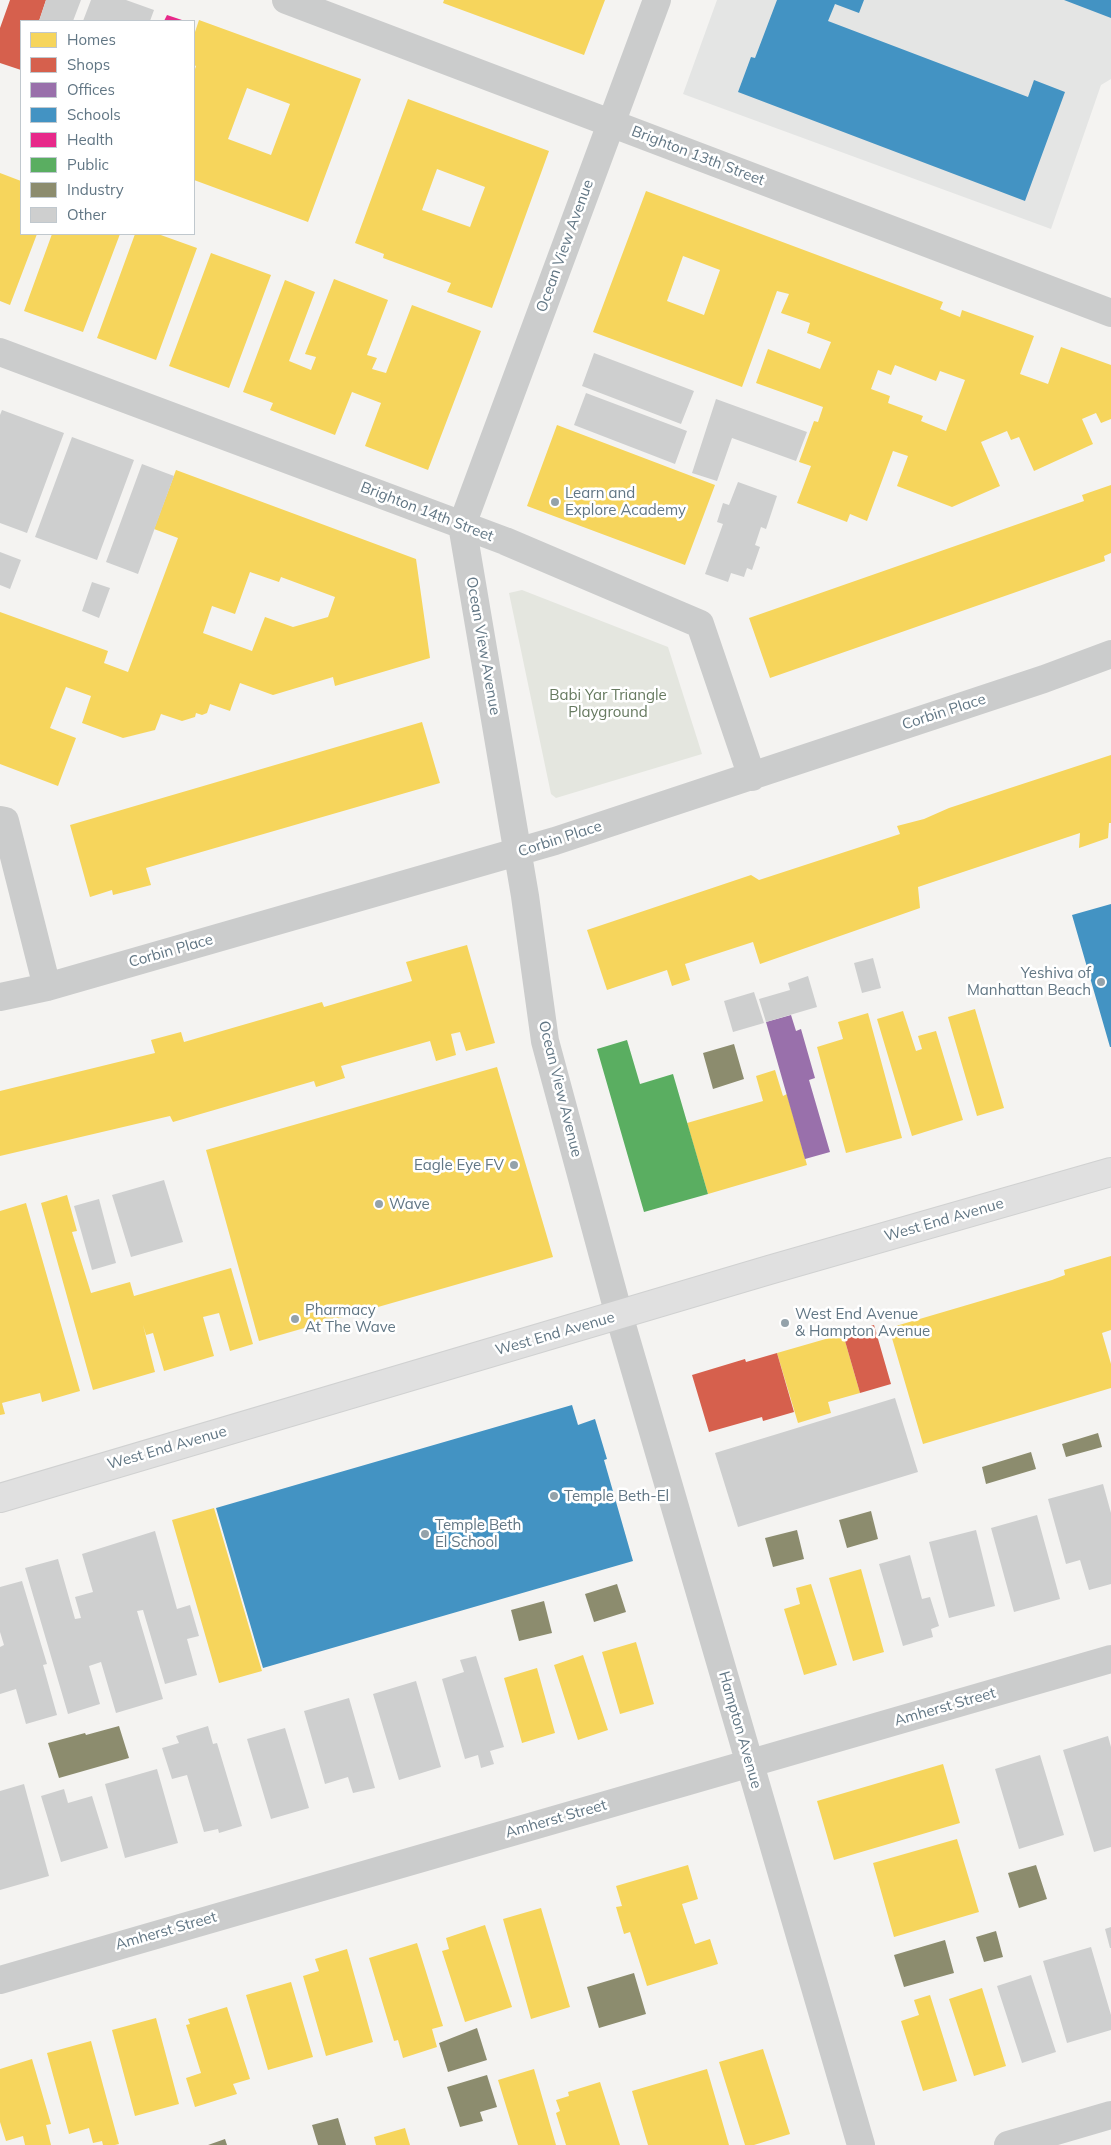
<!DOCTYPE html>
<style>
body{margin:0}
#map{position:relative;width:1111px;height:2145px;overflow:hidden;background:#f4f3f1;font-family:Mulish,sans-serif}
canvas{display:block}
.legend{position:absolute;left:20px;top:20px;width:175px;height:215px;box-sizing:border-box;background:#fff;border:1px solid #c0c8ce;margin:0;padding:6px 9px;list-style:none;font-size:15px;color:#617684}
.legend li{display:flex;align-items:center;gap:10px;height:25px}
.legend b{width:25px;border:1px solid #c0c8ce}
</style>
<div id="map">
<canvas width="1111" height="2145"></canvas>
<ul class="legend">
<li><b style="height:14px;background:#f6d55c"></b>Homes</li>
<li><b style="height:14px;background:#d6604d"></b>Shops</li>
<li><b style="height:14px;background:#9970ab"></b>Offices</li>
<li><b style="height:14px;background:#4393c3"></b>Schools</li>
<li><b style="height:14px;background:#e7298a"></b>Health</li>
<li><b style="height:14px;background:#5aae61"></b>Public</li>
<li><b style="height:14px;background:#8c8c6e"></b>Industry</li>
<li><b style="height:14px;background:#cecfcf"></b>Other</li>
</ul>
</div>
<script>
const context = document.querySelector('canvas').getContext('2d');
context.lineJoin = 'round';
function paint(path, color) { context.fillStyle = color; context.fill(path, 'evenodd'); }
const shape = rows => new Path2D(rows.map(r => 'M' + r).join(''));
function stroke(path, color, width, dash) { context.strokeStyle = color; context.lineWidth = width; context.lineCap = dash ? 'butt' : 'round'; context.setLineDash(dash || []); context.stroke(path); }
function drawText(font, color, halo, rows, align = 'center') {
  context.font = font + ' Mulish,sans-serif'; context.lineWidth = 5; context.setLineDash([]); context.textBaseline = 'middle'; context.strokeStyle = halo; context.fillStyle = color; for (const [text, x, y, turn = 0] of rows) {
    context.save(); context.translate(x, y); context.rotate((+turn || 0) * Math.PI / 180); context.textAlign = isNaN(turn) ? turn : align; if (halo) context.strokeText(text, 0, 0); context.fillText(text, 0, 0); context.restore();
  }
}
const built = shape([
 [717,0,1111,0,1111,79,1101,85,1051,229,683,94]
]);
const green = shape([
 [522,590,668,647,702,754,556,798,551,794,509,593]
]);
const homes = shape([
 [444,0,605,0,584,55,443,3],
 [199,20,361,79,308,222,194,180,194,72,196,66,194,65,194,35],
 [247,88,290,104,271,155,228,139],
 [408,99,549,151,492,308,447,292,451,283,383,258,384,254,355,243],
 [437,169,485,187,470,227,422,210],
 [0,173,21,181,21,234,37,234,10,305,0,301],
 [646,191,943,302,940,309,960,317,962,310,1034,336,1020,374,1048,384,1061,347,1111,365,1111,419,1101,423,1096,413,1082,419,1093,444,1034,471,1019,437,1011,440,1007,431,981,442,1000,486,952,507,897,486,908,456,893,451,867,521,850,514,847,522,797,503,811,466,799,462,814,421,818,422,823,407,756,383,768,349,820,369,831,342,807,333,810,323,781,313,789,294,777,291,742,387,593,332],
 [683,256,720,270,704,315,667,301],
 [895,365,936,381,940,371,965,380,946,431,921,421,923,416,888,403,890,396,871,389,878,370,891,375],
 [52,234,120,234,83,332,24,311],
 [135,234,158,234,197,248,156,360,97,338],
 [211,253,271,275,229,388,169,366],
 [334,279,388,300,367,355,377,358,372,369,386,373,412,305,481,331,428,470,365,446,381,403,352,392,335,435,270,410,273,403,243,392,285,280,315,292,289,361,311,370,316,357,305,354],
 [557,425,715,485,685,565,527,506],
 [176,470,416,559,430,658,335,686,333,677,273,695,240,683,230,711,210,704,207,713,202,715,196,713,195,717,182,721,161,714,155,730,123,738,82,723,91,696,66,687,50,728,76,738,58,786,0,764,0,612,108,651,104,663,128,672,178,538,154,529],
 [250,572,279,582,281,577,335,597,328,617,293,627,265,617,252,651,203,633,212,606,235,614],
 [1111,485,1111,553,1104,556,1105,561,770,678,749,618,1084,501,1082,495],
 [422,722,440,783,146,868,151,885,113,895,112,890,90,897,70,825],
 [1111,755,1111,823,1109,823,1108,838,1079,848,1080,833,918,887,920,908,760,964,753,942,685,964,690,980,672,986,667,970,607,990,587,930,751,875,759,880,900,834,897,826,924,819,949,808],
 [467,945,495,1043,466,1051,460,1032,451,1034,456,1055,436,1061,430,1041,341,1066,345,1078,316,1087,314,1081,173,1122,170,1116,0,1156,0,1091,155,1053,151,1040,181,1032,184,1042,322,1002,324,1007,412,981,406,962],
 [975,1009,1004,1108,977,1116,948,1017],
 [903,1011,916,1051,922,1049,918,1036,936,1031,963,1120,912,1136,877,1019],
 [868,1013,902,1138,846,1153,817,1047,843,1039,838,1022],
 [497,1067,553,1257,259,1341,206,1150],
 [775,1070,783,1096,787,1094,807,1165,708,1194,687,1123,763,1101,756,1076],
 [67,1195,77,1231,72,1232,91,1293,130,1282,134,1296,231,1268,253,1344,230,1351,219,1313,203,1317,214,1356,164,1371,153,1333,146,1335,143,1325,155,1372,93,1390,41,1203],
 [26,1203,80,1391,42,1402,40,1393,2,1403,5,1414,0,1415,0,1211],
 [1111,1256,1111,1330,1102,1333,1111,1364,1111,1388,923,1444,889,1328,1052,1280,1065,1275,1064,1270],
 [843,1334,860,1393,828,1402,831,1413,798,1423,777,1353],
 [214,1508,262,1671,219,1683,172,1520],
 [861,1569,884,1652,853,1661,829,1578],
 [811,1584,837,1665,804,1675,784,1609,800,1604,796,1588],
 [636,1642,654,1704,620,1714,602,1652],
 [583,1655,608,1730,578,1740,554,1665],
 [537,1668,555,1733,522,1743,504,1678],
 [943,1764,960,1823,834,1860,817,1801],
 [957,1839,979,1912,894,1937,873,1863],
 [688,1865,698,1899,682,1904,695,1944,710,1939,718,1964,647,1986,630,1932,624,1934,616,1907,622,1906,616,1886],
 [541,1908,570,2007,531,2019,503,1919],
 [485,1925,512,2007,465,2022,442,1951,449,1949,446,1938],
 [417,1943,443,2026,432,2029,437,2047,403,2058,398,2040,394,2041,369,1958],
 [347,1949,373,2042,326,2056,303,1976,319,1971,315,1959],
 [291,1982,313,2057,268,2070,246,1995],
 [982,1988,1006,2066,974,2076,949,1999],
 [930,1995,957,2081,923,2091,901,2021,919,2015,914,2000],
 [227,2007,250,2079,233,2084,237,2094,195,2107,186,2078,201,2073,186,2025,190,2024,188,2019],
 [156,2018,179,2104,135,2116,112,2030],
 [91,2041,119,2144,115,2145,103,2145,102,2141,93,2143,89,2128,69,2134,47,2053],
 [763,2049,790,2134,754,2145,745,2145,719,2062],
 [32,2059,51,2124,46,2125,51,2145,25,2145,23,2136,6,2141,0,2122,0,2069],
 [534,2069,556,2145,518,2145,498,2080],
 [707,2069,729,2145,648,2145,632,2091],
 [600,2082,620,2145,566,2145,556,2113,560,2111,556,2100,569,2096,568,2092],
 [405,2128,410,2145,376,2145,374,2137]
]);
const shops = shape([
 [10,0,46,0,39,21,21,21,21,70,0,63,0,28],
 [874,1325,891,1384,860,1393,843,1334],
 [777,1353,794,1412,763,1421,762,1417,709,1432,692,1375,745,1359,746,1362]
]);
const offices = shape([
 [791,1015,796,1031,801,1029,815,1078,809,1080,830,1152,805,1159,766,1022]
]);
const schools = shape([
 [777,0,864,0,859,13,835,4,828,21,1028,97,1034,80,1065,92,1025,201,738,92,751,57,755,58],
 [1064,0,1111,0,1111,18],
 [1111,904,1111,1047,1110,1047,1072,915],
 [572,1405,578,1425,595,1419,607,1459,604,1460,633,1561,263,1668,216,1508]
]);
const health = shape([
 [167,15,185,21,164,21]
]);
const public = shape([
 [627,1040,640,1084,673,1074,708,1194,644,1212,597,1049]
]);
const industry = shape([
 [734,1044,744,1079,713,1089,703,1053],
 [1098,1433,1102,1447,1066,1457,1062,1444],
 [1031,1452,1036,1469,986,1484,982,1467],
 [871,1511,878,1539,847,1548,839,1520],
 [797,1530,804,1559,773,1567,765,1538],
 [617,1584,626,1612,594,1622,585,1594],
 [544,1601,552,1633,519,1641,511,1610],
 [119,1726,129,1758,59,1778,48,1743,85,1733,86,1735],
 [1036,1865,1047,1899,1019,1908,1008,1873],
 [996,1931,1003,1957,984,1962,976,1937],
 [945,1940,954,1973,904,1987,894,1955],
 [634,1973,646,2014,599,2028,587,1987],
 [477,2028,487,2060,448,2072,439,2043],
 [487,2075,497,2107,480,2112,483,2121,460,2127,447,2087],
 [338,2118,346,2145,318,2145,312,2125],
 [225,2139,227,2145,208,2145]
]);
const building = shape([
 [46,0,81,0,73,21,39,21],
 [91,0,126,0,154,10,150,21,83,21],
 [594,353,694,391,681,424,582,386],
 [586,393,687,431,675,464,574,425],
 [716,399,807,432,796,461,732,438,717,481,692,473],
 [2,410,64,433,27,533,0,523,0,415],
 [72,437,134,460,97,560,35,537],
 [142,464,174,476,138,574,106,562],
 [738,482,777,496,766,529,761,527,755,545,760,547,752,570,747,568,744,577,731,573,728,582,705,574,723,524,717,522,723,503,729,505],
 [0,552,21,560,10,589,0,585],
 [92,582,110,588,99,618,82,611],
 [873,958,881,988,862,993,854,963],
 [808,976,817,1007,766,1022,759,999,790,990,788,983],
 [754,992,764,1023,733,1032,724,1001],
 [164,1180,183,1242,131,1257,112,1195],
 [99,1199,116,1263,92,1270,74,1206],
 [895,1398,918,1472,738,1527,715,1453],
 [1103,1484,1111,1513,1111,1584,1089,1590,1080,1560,1066,1564,1048,1499],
 [1037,1515,1060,1599,1014,1612,991,1528],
 [976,1530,995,1606,949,1618,929,1542],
 [155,1531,177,1609,190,1605,199,1636,187,1639,197,1675,165,1684,143,1610,137,1611,163,1699,116,1713,101,1662,89,1666,100,1704,68,1714,25,1568,58,1559,75,1619,81,1618,75,1597,93,1592,82,1554],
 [910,1555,922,1599,930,1597,939,1626,931,1629,933,1637,903,1646,879,1564],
 [22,1581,47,1664,43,1665,57,1715,26,1724,16,1689,0,1694,0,1647,4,1645,0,1632,0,1587],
 [476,1656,504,1747,490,1751,494,1764,481,1768,478,1755,465,1759,442,1679,464,1672,460,1660],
 [416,1681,441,1767,399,1780,373,1694],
 [349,1698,375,1788,353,1793,348,1777,325,1784,304,1711],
 [208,1726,213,1744,217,1743,242,1826,219,1833,218,1829,204,1832,187,1775,172,1779,162,1748,179,1743,176,1736],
 [285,1728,309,1808,271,1819,247,1739],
 [1108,1736,1111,1747,1111,1847,1094,1852,1063,1750],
 [1040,1755,1064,1835,1019,1849,995,1769],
 [157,1769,178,1843,125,1858,105,1784],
 [24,1784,49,1876,0,1890,0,1791],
 [64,1789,68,1803,92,1796,108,1848,61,1862,41,1796],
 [1111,1927,1111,1948,1110,1948,1105,1929],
 [1091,1947,1111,2015,1111,2030,1067,2043,1043,1961],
 [1031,1975,1056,2052,1022,2063,997,1986]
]);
const street = shape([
 [286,0,1111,313],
 [657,0,462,525,525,896,545,1041,619,1315,861,2145],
 [0,352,505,541,700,624,752,777],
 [0,820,5,821,47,987],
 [0,997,47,987,555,841,1044,679,1111,654],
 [0,1980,1111,1659],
 [1008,2145,1111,2115]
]);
const secondary = shape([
 [0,1498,769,1270,1111,1172]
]);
const markers = [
 [555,502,5,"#94a2aa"],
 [1101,982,5,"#94a2aa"],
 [514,1165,5,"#94a2aa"],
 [379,1204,5,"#94a2aa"],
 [295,1319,5,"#94a2aa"],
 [785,1323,5,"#94a2aa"],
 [554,1496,5,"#94a2aa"],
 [425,1534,5,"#94a2aa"]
];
const streetNames = [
 ["Brighton 13th Street",698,156,21],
 ["Ocean View Avenue",565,246,-70],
 ["Brighton 14th Street",427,512,21],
 ["Ocean View Avenue",483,646,80],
 ["Corbin Place",944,712,-18],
 ["Corbin Place",560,839,-18],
 ["Corbin Place",171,951,-16],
 ["Ocean View Avenue",560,1089,76],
 ["West End Avenue",944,1220,-16],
 ["West End Avenue",555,1334,-16],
 ["West End Avenue",167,1448,-16],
 ["Amherst Street",945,1707,-16],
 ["Hampton Avenue",740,1730,74],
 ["Amherst Street",556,1819,-16],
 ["Amherst Street",166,1931,-16]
];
const poiNames = [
 ["Learn and",565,493],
 ["Explore Academy",565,510],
 ["Yeshiva of",1091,973,"right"],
 ["Manhattan Beach",1091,990,"right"],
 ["Eagle Eye FV",504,1165,"right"],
 ["Wave",389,1204],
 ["Pharmacy",305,1310],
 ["At The Wave",305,1327],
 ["West End Avenue",795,1314],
 ["& Hampton Avenue",795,1331],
 ["Temple Beth-El",564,1496],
 ["Temple Beth",435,1525],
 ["El School",435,1542]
];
const parkNames = [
 ["Babi Yar Triangle",608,695],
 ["Playground",608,712]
];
paint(built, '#e4e5e4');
paint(green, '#e4e6df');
paint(homes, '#f6d55c');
paint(shops, '#d6604d');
paint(offices, '#9970ab');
paint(schools, '#4393c3');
paint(health, '#e7298a');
paint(public, '#5aae61');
paint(industry, '#8c8c6e');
paint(building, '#cecfcf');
stroke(secondary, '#d0d1d1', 30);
stroke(street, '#cbcccc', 28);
stroke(secondary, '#e0e0e0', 28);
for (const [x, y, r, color] of markers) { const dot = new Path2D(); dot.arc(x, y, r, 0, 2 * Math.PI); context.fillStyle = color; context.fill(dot); stroke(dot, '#fff', 2); }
drawText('15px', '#617684', '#fff', streetNames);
drawText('15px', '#617684', '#fff', poiNames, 'left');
drawText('15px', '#677a60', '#fff', parkNames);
</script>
